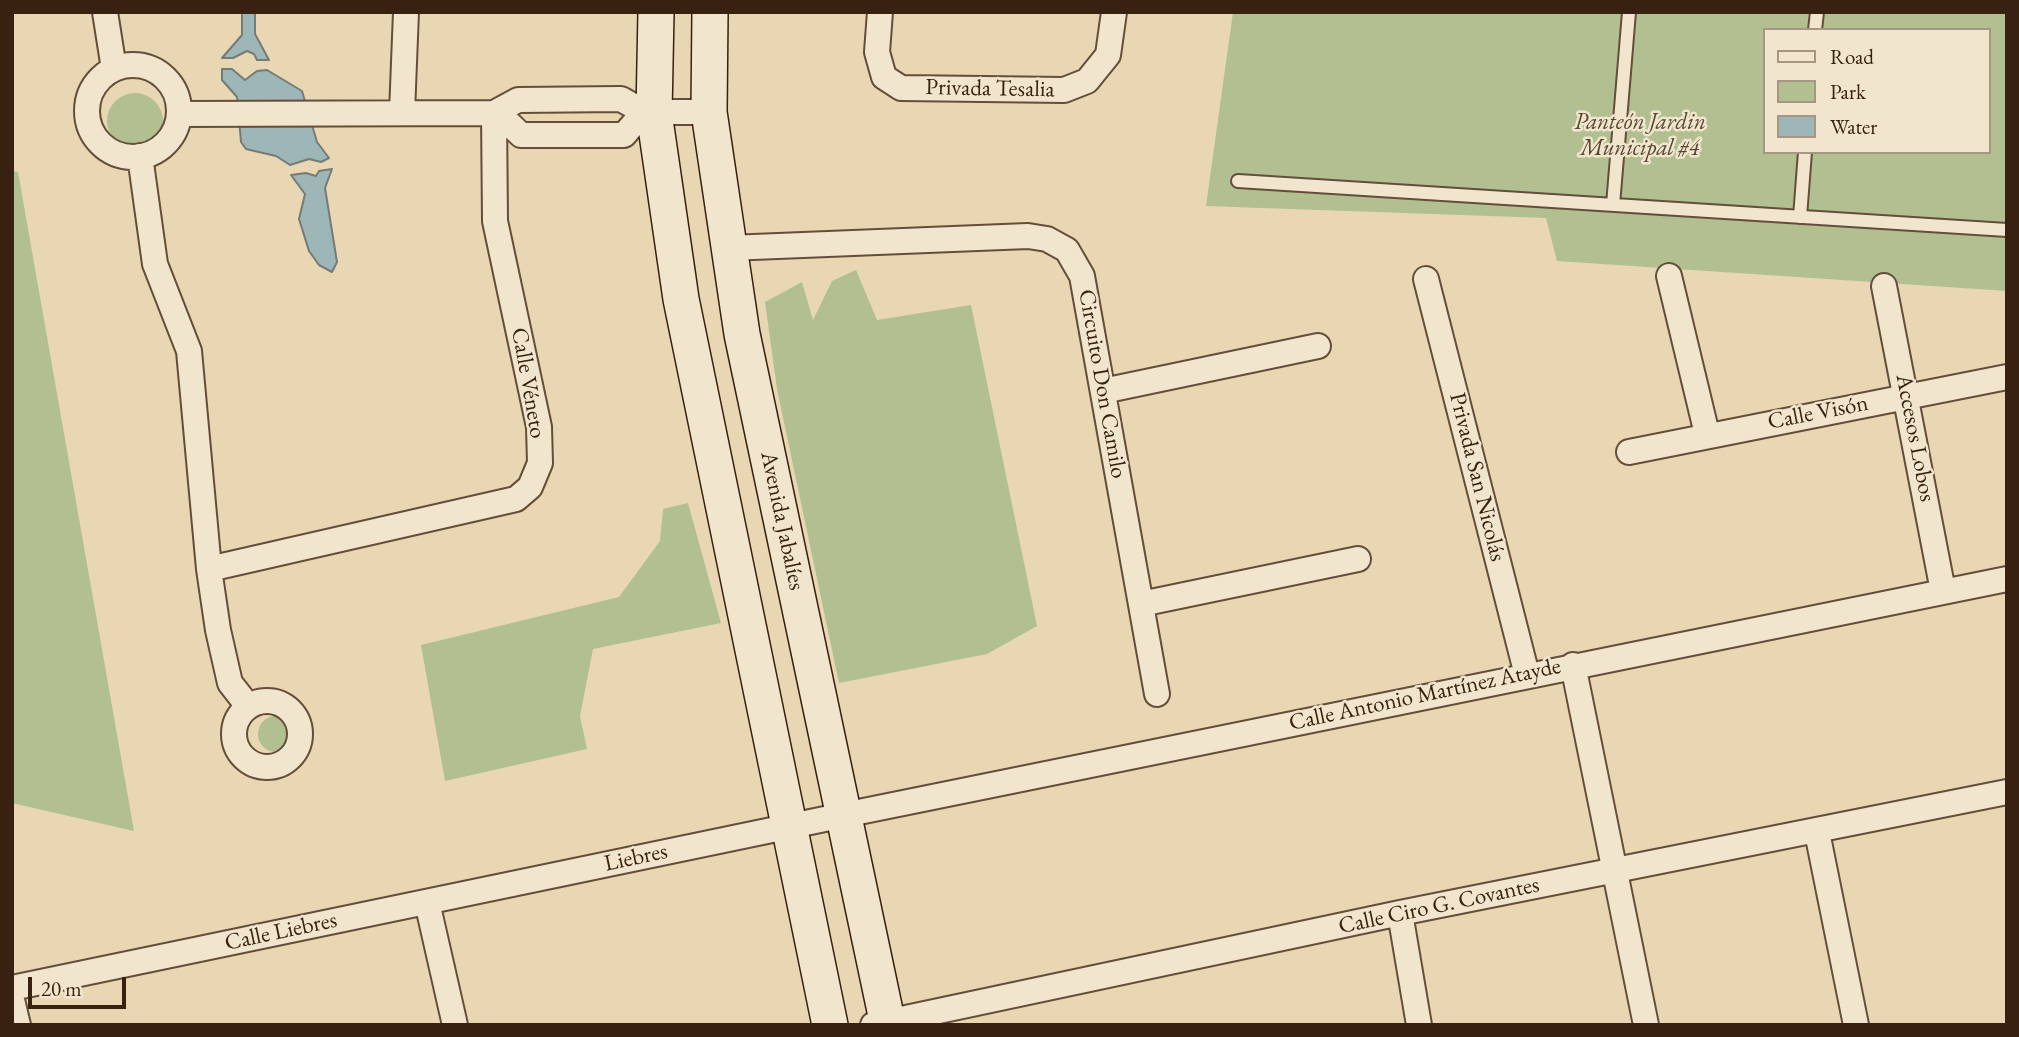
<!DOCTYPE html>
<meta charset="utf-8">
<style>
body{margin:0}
#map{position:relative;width:2019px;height:1037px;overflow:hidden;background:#e9d7b4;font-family:"EB Garamond",serif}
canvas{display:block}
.frame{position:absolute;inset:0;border:14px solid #382110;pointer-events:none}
.legend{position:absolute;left:1763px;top:28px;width:228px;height:126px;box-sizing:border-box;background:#f1e5ce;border:2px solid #a79782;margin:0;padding:9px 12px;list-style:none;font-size:21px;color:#382110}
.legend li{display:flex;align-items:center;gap:14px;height:35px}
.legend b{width:35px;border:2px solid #a79782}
.scale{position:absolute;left:28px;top:977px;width:98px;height:32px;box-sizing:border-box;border:4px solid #382110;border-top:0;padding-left:9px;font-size:21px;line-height:24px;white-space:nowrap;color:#382110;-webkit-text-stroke:5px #f1e5ce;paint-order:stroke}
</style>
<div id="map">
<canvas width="2019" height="1037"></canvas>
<div class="frame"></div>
<ul class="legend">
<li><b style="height:9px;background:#f1e5ce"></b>Road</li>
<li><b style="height:19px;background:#b1bf91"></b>Park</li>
<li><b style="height:19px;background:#9db7b8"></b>Water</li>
</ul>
<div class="scale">20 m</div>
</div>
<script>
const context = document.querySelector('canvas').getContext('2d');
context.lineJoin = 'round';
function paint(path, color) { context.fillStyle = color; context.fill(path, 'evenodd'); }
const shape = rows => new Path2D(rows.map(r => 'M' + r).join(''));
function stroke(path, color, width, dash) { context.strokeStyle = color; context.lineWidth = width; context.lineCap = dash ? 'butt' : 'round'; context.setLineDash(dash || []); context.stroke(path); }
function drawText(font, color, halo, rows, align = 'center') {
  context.font = font + ' "EB Garamond",serif'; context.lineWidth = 5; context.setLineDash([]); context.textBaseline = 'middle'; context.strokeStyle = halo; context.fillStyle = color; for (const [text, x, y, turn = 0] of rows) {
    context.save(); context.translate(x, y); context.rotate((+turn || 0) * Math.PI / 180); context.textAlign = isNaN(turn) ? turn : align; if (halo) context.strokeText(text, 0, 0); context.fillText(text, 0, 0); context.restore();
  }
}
const green = shape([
 [1233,12,2007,12,2007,291,1557,261,1546,218,1206,206],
 [1765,30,1989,30,1989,152,1765,152],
 '107 121a28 28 0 1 1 56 0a28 28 0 1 1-56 0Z',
 [12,171,18,172,134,831,12,803],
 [856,270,877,320,971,305,1037,626,987,654,839,683,777,389,765,302,802,282,813,320,832,281],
 [688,503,721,623,593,649,580,716,587,749,445,781,421,645,619,597,660,541,663,509],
 '258 734a18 18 0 1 1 36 0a18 18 0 1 1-36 0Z'
]);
const water = shape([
 [242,12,255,12,255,34,269,60,257,60,254,54,247,51,233,58,222,58,242,35,242,12],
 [222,69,232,69,245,80,257,71,267,70,302,91,317,142,329,158,321,162,309,159,290,165,276,156,246,149,241,142,237,97,222,80,222,69],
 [332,169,325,188,337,262,332,272,319,265,309,251,299,219,305,194,291,175,306,173,316,176,319,171,332,169]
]);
const lane = shape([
 [1815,30,1817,12],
 [1238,181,2007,230],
 [1613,205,1629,12],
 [1800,217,1805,152]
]);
const street = shape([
 [105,12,114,69],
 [880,12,877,52,884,77,901,88,1064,90,1087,81,1108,55,1114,12],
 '87 111a46 46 0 1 1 92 0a46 46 0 1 1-92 0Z',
 [402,113,406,12],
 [498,113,521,135,624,135,644,112],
 [179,114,494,113,518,100,621,99,644,112,709,112],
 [140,156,155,264,189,351,209,569,218,630,230,683,248,706],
 [728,248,1028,236,1047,239,1067,250,1082,276,1157,694],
 [1669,276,1707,434],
 [1426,279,1527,675],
 [1884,286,1943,591],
 [1103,391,1318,346],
 [1629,452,2007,377],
 [209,569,516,499,530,487,540,463,539,427,495,221,494,113],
 [1141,604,1358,559],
 [1573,665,1646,1025],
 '234 734a33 33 0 1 1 66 0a33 33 0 1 1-66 0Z',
 [1817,832,1856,1025],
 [427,902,455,1025],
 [1400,913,1419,1025],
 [12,988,844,815,2007,579],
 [12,1000,18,1025],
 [873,1025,1400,913,2007,792]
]);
const secondary = shape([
 [656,12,654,113,681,299,830,1025],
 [710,12,709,112,742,334,888,1025]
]);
const streetNames = [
 ["Privada Tesalia",990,89,1],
 ["Calle Véneto",528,383,80],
 ["Circuito Don Camilo",1102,384,80],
 ["Calle Visón",1818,413,-11],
 ["Accesos Lobos",1915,438,79],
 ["Privada San Nicolás",1477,477,76],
 ["Avenida Jabalíes",782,521,78],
 ["Calle Antonio Martínez Atayde",1425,695,-12],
 ["Liebres",636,858,-12],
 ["Calle Ciro G. Covantes",1439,906,-12],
 ["Calle Liebres",281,932,-12]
];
const parkNames = [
 ["Panteón Jardin",1640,123],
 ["Municipal #4",1640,149]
];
paint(green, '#b1bf91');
paint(water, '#9db7b8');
stroke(water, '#757b75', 2);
stroke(lane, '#644e39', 16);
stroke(street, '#644e39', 28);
stroke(secondary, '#382110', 38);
stroke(lane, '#f1e5ce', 12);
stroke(street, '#f1e5ce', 24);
stroke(secondary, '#f1e5ce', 35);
drawText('23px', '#382110', '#f1e5ce', streetNames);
drawText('italic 23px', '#564830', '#f1e5ce', parkNames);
</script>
